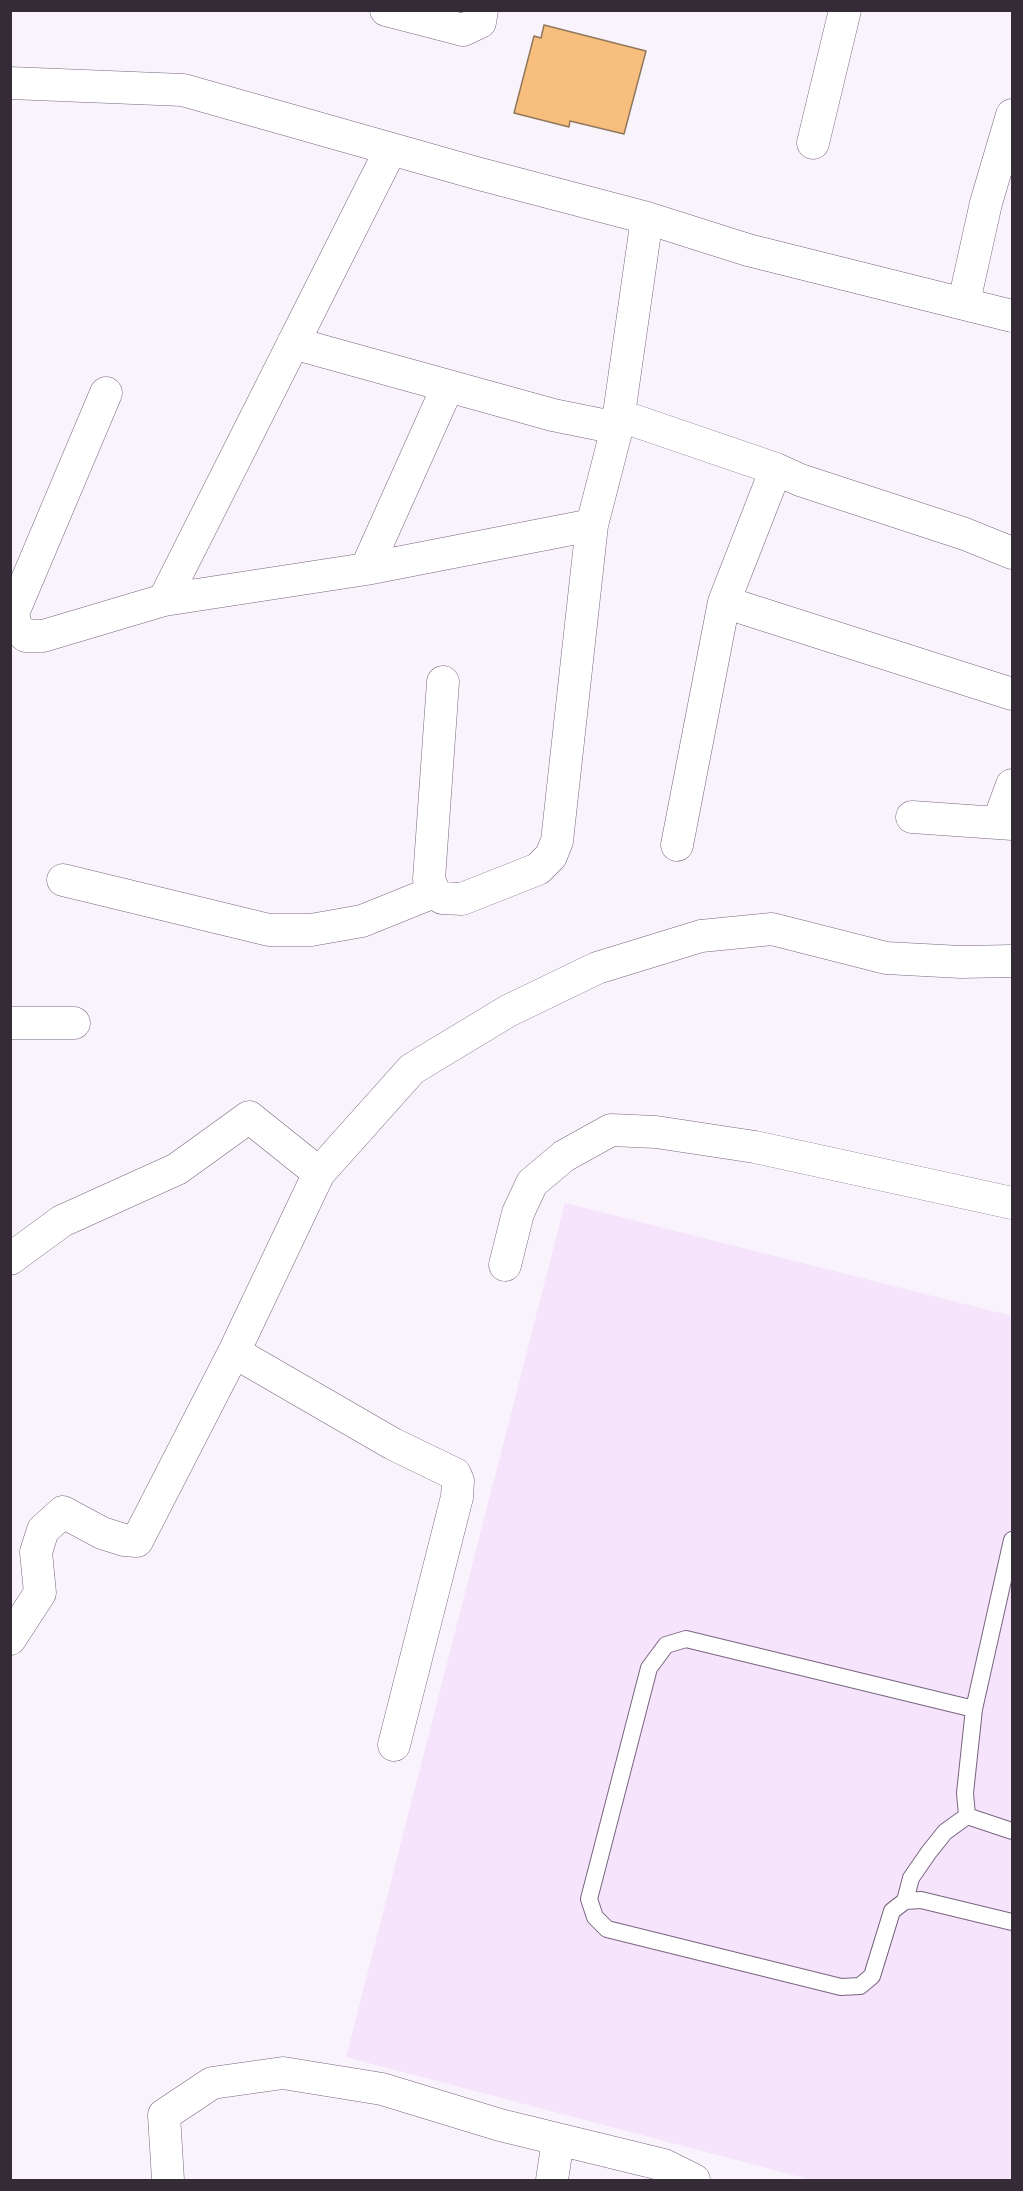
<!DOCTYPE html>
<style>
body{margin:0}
#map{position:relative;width:1023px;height:2191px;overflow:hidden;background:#f9f4fb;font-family:Manrope,sans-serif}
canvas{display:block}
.frame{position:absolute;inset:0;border:12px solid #342b37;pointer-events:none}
</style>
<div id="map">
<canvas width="1023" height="2191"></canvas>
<div class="frame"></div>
</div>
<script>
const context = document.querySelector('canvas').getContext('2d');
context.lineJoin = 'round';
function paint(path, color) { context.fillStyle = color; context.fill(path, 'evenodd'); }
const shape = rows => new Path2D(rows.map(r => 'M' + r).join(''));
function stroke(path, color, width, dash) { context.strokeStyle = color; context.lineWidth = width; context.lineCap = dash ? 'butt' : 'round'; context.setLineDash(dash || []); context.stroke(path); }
const built = shape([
 [565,1203,1012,1316,1012,2180,812,2180,346,2057]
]);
const building = shape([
 [544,25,646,51,624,134,570,121,569,127,514,113,534,36,541,38,544,25]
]);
const service = shape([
 [1012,1540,974,1709,965,1793,967,1816,1012,1831],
 [974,1709,686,1639,666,1645,649,1668,589,1899,595,1917,607,1929,841,1987,860,1986,872,1976,892,1911,905,1901,921,1900,1012,1922],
 [905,1901,911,1878,929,1852,945,1832,967,1816]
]);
const minor = shape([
 [386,10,463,30,480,22,482,10],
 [10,83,183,90,476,173,647,218,748,250,1012,316],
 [813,143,845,10],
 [964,302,986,203,1012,115],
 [293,343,553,415,617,428],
 [106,393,13,613,16,627,26,636,43,636,164,600,366,569,592,525],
 [618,415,776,469,800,480,965,534,1012,553],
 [366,569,448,386],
 [164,600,391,149],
 [724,602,1012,694],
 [443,682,429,879,434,892,442,898,462,899,538,869,551,856,557,841,592,525,617,428,647,218],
 [912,817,1012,824],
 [998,823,1012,785],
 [677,845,724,602,776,469],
 [63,880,269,930,311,930,362,921,434,892],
 [10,1023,74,1023],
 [10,1259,62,1221,177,1169,249,1117,319,1173],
 [505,1265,518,1213,532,1183,564,1156,611,1130,656,1132,755,1147,1012,1203],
 [234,1352,393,1444,455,1474,458,1481,457,1497,394,1745],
 [10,1639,40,1593,36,1552,43,1530,63,1512,102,1533,124,1540,137,1541,234,1352,319,1173,412,1069,508,1011,597,968,701,936,772,929,886,958,961,962,1012,961],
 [168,2180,164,2115,212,2083,283,2073,382,2089,500,2125,664,2165,694,2180],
 [552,2180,558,2140]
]);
paint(built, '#f5e4fb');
paint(building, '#f7be7d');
stroke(building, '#90785d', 1.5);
stroke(service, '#796480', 18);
stroke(minor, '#796480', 33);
stroke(service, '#fff', 16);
stroke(minor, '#fff', 32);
</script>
